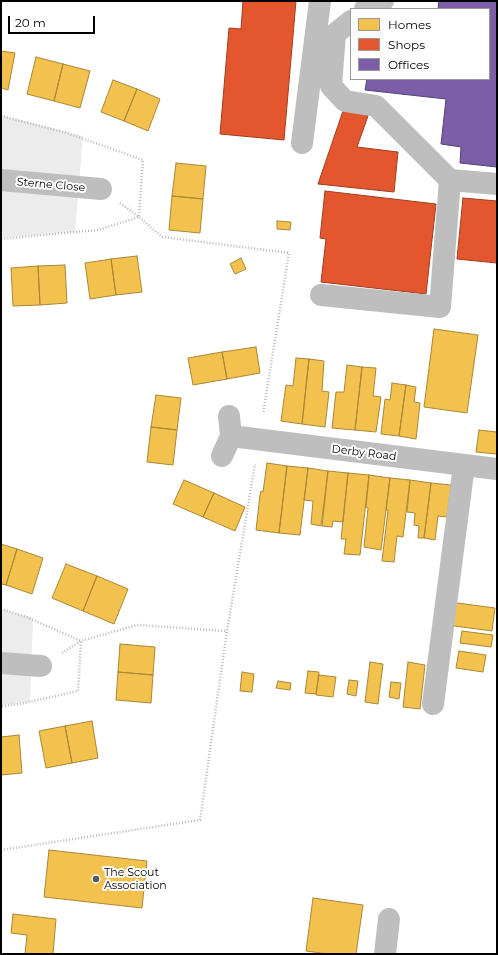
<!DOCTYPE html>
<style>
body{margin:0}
#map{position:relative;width:498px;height:955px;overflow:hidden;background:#fff;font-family:Montserrat,sans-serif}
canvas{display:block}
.frame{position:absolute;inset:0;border:2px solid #000;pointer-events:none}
.legend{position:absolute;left:350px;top:8px;width:140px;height:72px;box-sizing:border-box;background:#fff;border:1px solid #999;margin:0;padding:5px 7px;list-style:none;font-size:12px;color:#000}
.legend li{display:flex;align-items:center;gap:8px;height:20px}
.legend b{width:20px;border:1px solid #999}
.scale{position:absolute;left:8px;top:16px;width:87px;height:18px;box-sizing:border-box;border:2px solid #000;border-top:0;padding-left:5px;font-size:12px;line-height:14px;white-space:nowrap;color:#000;-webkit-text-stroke:3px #fff;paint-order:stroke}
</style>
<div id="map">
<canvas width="498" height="955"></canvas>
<div class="frame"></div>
<ul class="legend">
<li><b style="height:11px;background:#f2c14e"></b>Homes</li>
<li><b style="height:11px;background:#e4572e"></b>Shops</li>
<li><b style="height:11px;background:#7b5ea7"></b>Offices</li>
</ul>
<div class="scale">20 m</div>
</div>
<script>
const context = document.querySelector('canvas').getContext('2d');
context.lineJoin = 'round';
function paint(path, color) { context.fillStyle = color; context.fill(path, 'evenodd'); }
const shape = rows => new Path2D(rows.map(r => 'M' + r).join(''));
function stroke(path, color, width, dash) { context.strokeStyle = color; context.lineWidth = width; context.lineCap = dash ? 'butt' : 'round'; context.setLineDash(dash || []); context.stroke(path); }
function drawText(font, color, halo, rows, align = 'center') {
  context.font = font + ' Montserrat,sans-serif'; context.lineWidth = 4; context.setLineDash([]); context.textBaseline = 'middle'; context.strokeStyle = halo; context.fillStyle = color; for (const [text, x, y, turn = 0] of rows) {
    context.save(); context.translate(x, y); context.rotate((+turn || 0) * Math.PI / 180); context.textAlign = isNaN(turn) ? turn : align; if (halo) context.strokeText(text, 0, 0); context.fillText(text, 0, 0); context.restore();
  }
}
const green = shape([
 [1,115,83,136,75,232,1,238],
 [1,609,33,618,30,702,1,705]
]);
const homes = shape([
 [1,51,15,53,8,90,1,88,1,51],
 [36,57,63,64,54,101,27,94,36,57],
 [63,64,90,71,80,108,54,101,63,64],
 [113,80,137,89,124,121,101,112,113,80],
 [137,89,160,99,148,131,124,121,137,89],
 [176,163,206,166,203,199,172,196,176,163],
 [172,196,203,199,200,233,169,230,172,196],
 [277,221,291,222,290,230,277,229,277,221],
 [137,256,142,292,116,295,111,259,137,256],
 [241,258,246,269,235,274,230,264,241,258],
 [111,259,116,295,90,299,85,263,111,259],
 [65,265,67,303,40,305,38,266,65,265],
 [38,266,40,305,13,306,11,268,38,266],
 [434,329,478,335,467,413,424,407,434,329],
 [256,347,260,373,227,379,222,352,256,347],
 [222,352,227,379,193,385,188,358,222,352],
 [296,358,309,359,302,424,281,421,286,385,293,386,296,358],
 [309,359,324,361,322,391,329,392,325,427,302,424,309,359],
 [347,365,362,367,355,430,332,428,336,392,344,392,347,365],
 [362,367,376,368,373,396,381,397,376,432,355,430,362,367],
 [392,383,406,385,399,436,381,434,385,399,390,400,392,383],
 [406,385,416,387,414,402,420,403,416,439,399,436,406,385],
 [156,395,181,398,177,430,151,427,156,395],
 [151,427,177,430,173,465,147,462,151,427],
 [479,430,497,432,497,454,476,452,479,430],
 [267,463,287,466,279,533,256,530,260,495,261,491,263,492,267,463],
 [287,466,308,468,300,535,279,533,287,466],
 [308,468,328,471,321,526,311,524,313,501,304,500,308,468],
 [328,471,348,473,343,522,333,521,332,527,322,526,328,471],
 [348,473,369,475,360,555,344,554,346,539,341,539,348,473],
 [369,475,390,478,381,550,364,547,368,508,366,507,369,475],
 [390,478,410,480,403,537,397,536,394,562,382,561,388,510,386,510,390,478],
 [184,480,214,493,203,517,173,504,184,480],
 [410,480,431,483,424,538,418,538,419,526,414,525,415,513,407,512,410,480],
 [431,483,451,485,447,517,438,516,435,540,424,538,431,483],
 [214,493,245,507,235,531,203,517,214,493],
 [1,544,17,549,6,585,1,584,1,544],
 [17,549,43,558,32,594,6,585,17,549],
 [66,564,97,576,83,611,52,598,66,564],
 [97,576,128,589,114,624,83,611,97,576],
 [450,602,495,608,492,631,447,625,450,602],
 [462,631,493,635,491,647,460,643,462,631],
 [120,644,155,647,153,675,118,672,120,644],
 [459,651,486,655,483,672,456,668,459,651],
 [370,662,383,664,378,704,365,702,370,662],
 [408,662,425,665,420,709,403,707,408,662],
 [308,671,319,672,316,694,305,693,308,671],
 [118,672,153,675,151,703,116,700,118,672],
 [242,672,254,674,252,692,240,691,242,672],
 [319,675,336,677,333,697,316,695,319,675],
 [349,680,358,681,356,696,347,694,349,680],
 [278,681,291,683,290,690,276,688,278,681],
 [391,682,401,683,399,699,389,697,391,682],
 [92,721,98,758,72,763,65,726,92,721],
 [65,726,72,763,46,768,39,731,65,726],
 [19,735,22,773,1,775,1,737,19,735],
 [49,850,147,861,142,908,44,897,49,850],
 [313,898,363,905,356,954,328,954,306,951,313,898],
 [13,914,56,919,53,954,25,954,27,935,11,933,13,914]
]);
const shops = shape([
 [243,1,296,1,284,140,220,134,229,28,241,29,243,1],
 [344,108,368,116,357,147,398,152,394,192,318,184,344,108],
 [325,191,436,204,426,294,321,282,326,239,320,238,325,191],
 [463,198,497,201,497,263,457,259,463,198]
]);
const offices = shape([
 [439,1,497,1,497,167,460,163,461,147,441,144,446,99,365,90,367,79,489,79,489,9,438,9,439,1]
]);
const path = shape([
 [1,116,67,133,143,160,139,217,98,230,1,239],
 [120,203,139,217,162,237,289,253,263,414],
 [1,609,24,616,81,641,78,691,20,704,1,706],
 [62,653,81,641,137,625,227,631],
 [1,850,200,820,227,631,255,464]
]);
const minor = shape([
 [365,9,383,1],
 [351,21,335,34,331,86,345,101,376,106,450,180],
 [302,143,320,1],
 [1,180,101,189],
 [321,295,440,307,450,180,497,184],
 [231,436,497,469],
 [222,456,231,436,229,416],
 [1,663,41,666],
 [433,704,464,465],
 [385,954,389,919]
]);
const markers = [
 [96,879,4,"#595959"]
];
const streetNames = [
 ["Sterne Close",51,185,5],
 ["Derby Road",364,453,7]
];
const poiNames = [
 ["The Scout",104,873],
 ["Association",104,886]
];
paint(green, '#ececec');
paint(homes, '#f2c14e');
stroke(homes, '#a98737', 1);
paint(shops, '#e4572e');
stroke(shops, '#a03d20', 1);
paint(offices, '#7b5ea7');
stroke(offices, '#564275', 1);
stroke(path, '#b9b9b9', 2.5, [1, 2]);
stroke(minor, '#bebebe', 22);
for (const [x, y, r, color] of markers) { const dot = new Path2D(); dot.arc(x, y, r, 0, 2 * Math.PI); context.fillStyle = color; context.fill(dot); stroke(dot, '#fff', 1.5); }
drawText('11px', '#000', '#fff', streetNames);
drawText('11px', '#000', '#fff', poiNames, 'left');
</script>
